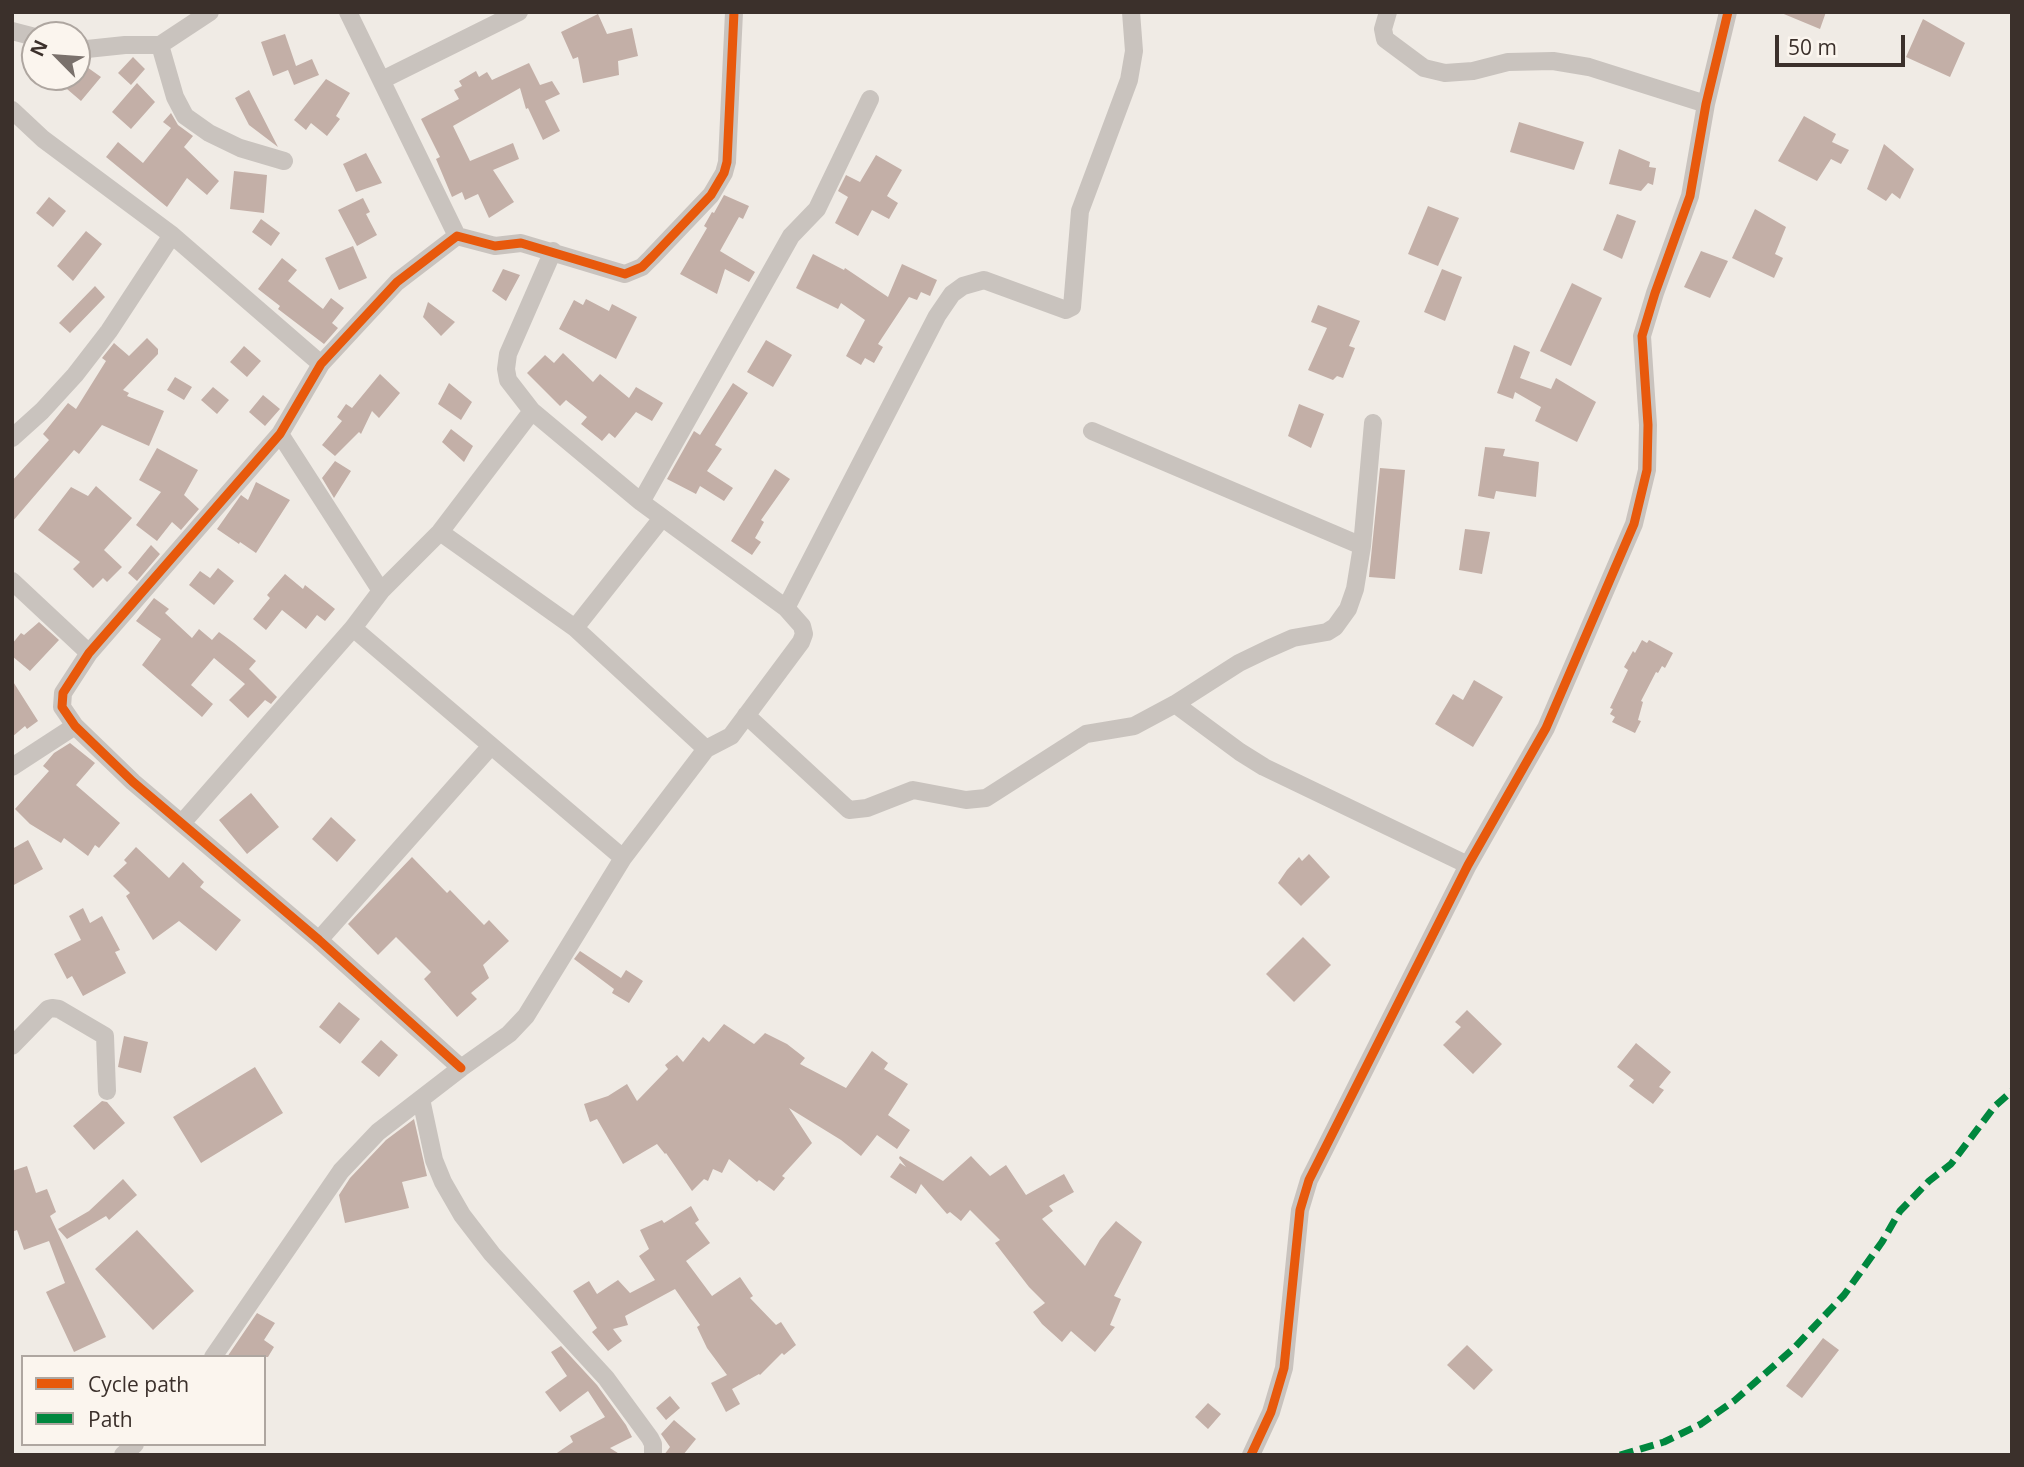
<!DOCTYPE html>
<style>
body{margin:0}
#map{position:relative;width:2024px;height:1467px;overflow:hidden;background:#f0ebe5;font-family:"Open Sans",sans-serif}
canvas{display:block}
.frame{position:absolute;inset:0;border:14px solid #3b302b;pointer-events:none}
.legend{position:absolute;left:21px;top:1355px;width:245px;height:91px;box-sizing:border-box;background:#fbf5ee;border:2px solid #aea6a0;margin:0;padding:9px 12px;list-style:none;font-size:21px;color:#3b302b}
.legend li{display:flex;align-items:center;gap:14px;height:35px}
.legend b{width:35px;border:2px solid #aea6a0}
.north{position:absolute;left:21px;top:21px;width:70px;height:70px;box-sizing:border-box;background:#fbf5ee;border:2px solid #aea6a0;border-radius:50%;rotate:295deg;font-size:19px;font-weight:700;line-height:28px;text-align:center;color:#3b302b}
.north::after{content:'';display:block;margin:auto;width:24px;height:32px;background:#7a716c;clip-path:polygon(50% 0,100% 100%,50% 72%,0 100%)}
.scale{position:absolute;left:1775px;top:35px;width:130px;height:32px;box-sizing:border-box;border:4px solid #3b302b;border-top:0;padding-left:9px;font-size:21px;line-height:24px;white-space:nowrap;color:#3b302b;-webkit-text-stroke:5px #fbf5ee;paint-order:stroke}
</style>
<div id="map">
<canvas width="2024" height="1467"></canvas>
<div class="frame"></div>
<ul class="legend">
<li><b style="height:9px;background:#e8590c"></b>Cycle path</li>
<li><b style="height:9px;background:#00873e"></b>Path</li>
</ul>
<div class="north">N</div>
<div class="scale">50 m</div>
</div>
<script>
const context = document.querySelector('canvas').getContext('2d');
context.lineJoin = 'round';
function paint(path, color) { context.fillStyle = color; context.fill(path, 'evenodd'); }
const shape = rows => new Path2D(rows.map(r => 'M' + r).join(''));
function stroke(path, color, width, dash) { context.strokeStyle = color; context.lineWidth = width; context.lineCap = dash ? 'butt' : 'round'; context.setLineDash(dash || []); context.stroke(path); }
const building = shape([
 [1779,12,1826,12,1820,29],
 [598,14,607,34,632,28,638,56,618,61,619,75,583,83,578,57,573,59,561,32],
 [1923,19,1965,43,1950,77,1906,57],
 [285,34,296,66,312,59,319,75,294,85,288,70,273,76,261,42],
 [133,57,145,69,131,85,118,73],
 [77,60,101,77,81,101,53,77,77,77],
 [529,63,540,85,552,81,560,94,545,101,560,131,543,140,528,108,526,109,520,88,453,126,470,161,513,143,519,159,493,170,514,202,489,218,478,194,465,200,462,192,452,197,436,159,440,157,421,119,459,99,454,90,462,86,459,81,476,71,479,77,487,72,492,80],
 [326,79,350,93,336,116,340,119,327,136,311,123,306,130,294,120],
 [137,83,155,102,131,129,112,112],
 [249,90,278,147,249,125,235,98],
 [171,113,178,125,193,136,184,147,219,181,207,195,187,178,167,207,106,157,118,142,143,163,171,128,163,122],
 [1804,116,1836,134,1832,142,1849,150,1841,164,1831,159,1817,181,1778,161],
 [1519,122,1584,142,1574,170,1510,152],
 [1884,144,1914,169,1900,199,1892,193,1886,201,1867,189],
 [1619,149,1650,162,1649,167,1656,168,1653,185,1648,183,1641,191,1609,184],
 [366,153,382,183,356,192,343,164],
 [876,155,902,170,887,196,898,203,889,219,872,210,858,236,835,223,848,197,838,191,846,175,860,182],
 [234,171,267,175,264,213,230,209],
 [724,195,749,206,743,219,739,217,720,251,755,272,749,282,725,269,717,294,680,274,707,228,704,226,712,212,714,213],
 [49,197,66,211,53,227,36,213],
 [363,198,370,212,366,214,377,235,357,246,338,210],
 [1428,206,1459,218,1438,266,1408,254],
 [1755,209,1786,227,1775,254,1783,258,1774,278,1732,258],
 [1617,214,1636,221,1622,259,1603,250],
 [261,219,280,233,271,246,252,232],
 [86,231,102,244,73,281,57,266],
 [353,246,367,278,339,290,325,258],
 [1701,251,1728,261,1710,298,1684,287],
 [813,254,844,270,845,268,888,297,902,264,937,280,930,296,921,292,917,300,909,297,878,344,883,347,874,363,865,358,861,365,846,356,865,320,841,303,838,309,796,288],
 [282,258,297,270,288,281,323,309,331,298,344,308,332,323,338,328,324,344,278,309,280,306,258,289],
 [503,269,520,275,506,301,492,291],
 [1442,269,1462,277,1445,321,1424,312],
 [1572,283,1602,298,1571,366,1540,351],
 [95,286,105,297,70,333,59,323],
 [586,299,609,311,612,304,637,317,616,359,559,329,574,300,583,305],
 [428,302,455,322,441,336,423,317],
 [1318,305,1360,321,1349,346,1355,348,1343,378,1337,376,1333,380,1308,370,1327,328,1311,322],
 [147,338,158,349,158,354,123,390,129,393,127,396,164,411,149,446,102,425,79,454,74,450,12,522,12,481,49,440,43,434,68,403,76,409,106,361,102,358,114,343,129,356],
 [766,340,792,355,773,387,747,372],
 [1514,345,1530,352,1520,378,1551,389,1556,378,1596,402,1577,442,1535,421,1541,407,1515,392,1513,399,1497,393],
 [244,346,261,361,247,377,230,362],
 [563,353,593,382,600,374,629,398,636,387,663,403,652,421,636,412,615,438,609,433,602,441,581,424,587,417,566,400,560,406,527,373,545,355,554,363],
 [380,374,400,393,379,418,372,411,361,434,359,432,335,456,322,445,342,421,337,417,346,404,352,408],
 [175,377,192,387,184,400,167,390],
 [449,383,472,402,461,420,438,404],
 [733,383,748,393,715,445,722,449,707,471,733,488,724,501,700,486,696,494,667,479,694,431,700,435],
 [213,387,229,400,217,414,201,400],
 [263,395,280,409,265,426,249,412],
 [1299,404,1324,414,1311,448,1288,436],
 [451,429,473,446,464,462,442,442],
 [1485,447,1505,449,1503,456,1539,462,1536,497,1496,491,1494,499,1478,496],
 [157,448,198,470,184,495,199,509,181,530,172,522,157,541,136,525,161,492,139,480],
 [335,461,351,471,334,498,322,478],
 [1380,468,1405,470,1395,579,1369,577],
 [775,469,790,479,761,520,764,522,755,538,761,542,752,555,731,541],
 [256,482,290,500,256,553,240,542,239,544,217,529,241,495,248,500],
 [96,486,132,518,104,550,122,567,107,582,103,578,93,588,73,569,80,562,38,530,71,487,88,496],
 [1465,529,1490,532,1482,574,1459,570],
 [151,545,160,554,137,581,128,573],
 [218,568,234,581,214,605,189,585,200,571,210,578],
 [285,574,303,589,305,585,335,609,325,621,317,615,306,629,282,610,266,630,253,619,270,598,267,595],
 [154,598,169,609,165,613,192,638,199,629,212,640,219,632,234,643,256,661,249,669,277,697,271,704,265,700,248,718,229,700,245,684,214,658,191,685,213,704,202,717,142,665,161,639,136,621],
 [39,622,59,640,30,671,12,656,12,644,21,633,24,635],
 [1642,640,1647,643,1649,640,1673,653,1665,668,1662,666,1658,673,1656,672,1641,701,1643,702,1638,720,1641,721,1635,733,1612,722,1615,717,1610,714,1613,709,1610,708,1628,670,1624,667,1633,651,1635,653],
 [12,680,38,721,27,729,25,726,12,737],
 [1474,680,1503,697,1473,747,1435,724,1453,694,1463,700],
 [70,743,95,763,76,785,120,823,99,848,95,845,88,856,64,838,61,843,30,824,15,809,49,771,43,766,54,753],
 [251,793,279,827,247,854,219,820],
 [331,817,356,840,337,862,312,839],
 [28,840,43,869,12,886,12,849],
 [136,847,169,878,183,862,204,882,200,887,241,920,216,951,179,921,153,940,126,896,130,893,113,876,127,863,124,860],
 [1309,854,1330,877,1301,906,1278,883,1287,870,1299,857,1302,861],
 [412,857,447,893,450,890,484,925,489,920,509,941,483,965,489,978,471,993,477,999,457,1017,424,979,431,972,396,937,378,955,348,924],
 [83,908,90,923,102,916,120,950,115,952,126,973,83,996,72,976,67,979,54,954,81,940,69,916],
 [1303,937,1331,965,1294,1002,1266,974],
 [580,951,621,978,626,970,643,981,629,1003,612,993,614,989,574,959],
 [339,1002,360,1019,340,1044,319,1027],
 [1467,1010,1502,1044,1473,1074,1443,1045,1461,1027,1455,1022],
 [724,1024,754,1044,765,1033,787,1044,805,1058,800,1064,846,1088,872,1051,888,1063,884,1069,908,1084,888,1115,910,1130,897,1149,877,1135,861,1156,841,1140,789,1108,812,1143,782,1176,785,1178,774,1191,759,1180,757,1182,729,1159,722,1173,713,1169,708,1181,704,1179,692,1191,666,1153,665,1154,657,1144,623,1164,597,1119,590,1122,584,1104,608,1096,627,1084,637,1101,668,1069,665,1065,677,1055,683,1062,703,1037,709,1042],
 [124,1036,148,1042,141,1073,118,1067],
 [381,1040,398,1055,379,1077,361,1062],
 [1636,1043,1671,1072,1659,1087,1664,1090,1653,1104,1629,1086,1634,1080,1617,1067],
 [255,1067,283,1113,201,1163,173,1117],
 [102,1101,107,1102,125,1123,94,1150,73,1126],
 [414,1119,427,1176,402,1182,409,1208,345,1223,339,1195,350,1178,386,1140],
 [900,1156,943,1181,971,1156,990,1176,1006,1165,1026,1195,1064,1174,1074,1192,1049,1206,1053,1211,1042,1219,1085,1266,1100,1240,1116,1221,1142,1242,1114,1296,1121,1299,1110,1325,1115,1327,1095,1352,1071,1331,1062,1342,1042,1324,1033,1312,1045,1303,1029,1287,995,1243,1000,1240,970,1210,961,1221,950,1212,947,1214,921,1184,916,1194,890,1177,900,1163,906,1167,899,1158],
 [27,1166,36,1193,47,1189,56,1212,50,1216,106,1337,74,1352,46,1292,65,1283,49,1241,24,1250,17,1230,12,1232,12,1171],
 [123,1179,137,1195,109,1220,106,1216,67,1239,58,1229,89,1211],
 [691,1206,699,1220,695,1223,710,1243,686,1261,712,1296,740,1277,753,1296,750,1298,776,1325,781,1322,796,1345,784,1355,782,1353,760,1375,759,1374,732,1389,740,1404,726,1412,711,1383,727,1375,707,1348,697,1327,700,1325,675,1289,625,1316,628,1325,613,1329,622,1341,608,1351,592,1332,597,1328,573,1291,589,1281,597,1294,618,1280,630,1293,655,1280,639,1256,649,1249,640,1230,662,1220,664,1223],
 [137,1230,194,1291,153,1330,95,1269],
 [257,1313,275,1323,264,1340,274,1347,268,1357,227,1357],
 [1823,1338,1839,1350,1802,1398,1786,1386],
 [1467,1345,1493,1370,1474,1390,1447,1365],
 [561,1346,597,1385,626,1425,632,1437,610,1448,621,1455,554,1455,573,1442,570,1436,605,1417,588,1391,560,1412,545,1392,567,1376,551,1352],
 [670,1396,680,1408,666,1420,656,1408],
 [1208,1403,1221,1414,1208,1429,1195,1417],
 [674,1420,696,1439,683,1455,664,1455,670,1447,661,1434]
]);
const minor = shape([
 [348,12,457,236],
 [1388,12,1383,29,1385,39,1424,68,1445,73,1473,71,1508,62,1553,61,1589,67,1706,104],
 [12,31,35,37],
 [160,45,175,97,185,116,209,133,240,148,284,161],
 [77,46,87,49,125,45,160,45,210,12],
 [382,80,519,12],
 [12,110,43,139,172,235,321,364],
 [532,411,641,502,786,608,802,626,804,634,801,642,731,736,706,749],
 [1092,431,1362,546],
 [280,434,381,591],
 [12,438,42,411,75,375,109,331,172,235],
 [641,502,791,236,817,209,870,99],
 [12,581,89,653],
 [786,608,937,316,952,294,963,286,984,280,1066,310,1072,307,1080,211,1129,80,1134,51,1131,12],
 [353,628,623,858,706,749,575,628,440,532],
 [575,628,662,518],
 [1175,704,1240,752,1264,767,1468,865],
 [746,715,849,810,867,808,913,790,966,800,986,798,1086,734,1134,726,1175,704,1239,663,1268,649,1293,638,1327,632,1335,627,1348,609,1355,589,1362,546,1373,423],
 [12,767,75,726],
 [182,823,353,628,381,591,440,532,532,411,508,380,506,369,508,354,553,251],
 [319,940,490,747],
 [12,1046,48,1009,52,1008,59,1009,105,1036,107,1091],
 [461,1068,319,940,133,782,75,726,62,707,63,693,89,653,280,434,321,364,397,282,457,236,495,246,521,243,625,274,642,267,652,257,711,195,724,173,727,162,734,12],
 [421,1099,434,1160,443,1182,462,1215,492,1254,606,1378,650,1438,653,1444,653,1455],
 [213,1357,341,1171,378,1132,461,1068,509,1034,526,1016,623,858],
 [123,1455,135,1444],
 [1251,1455,1271,1412,1284,1368,1300,1210,1309,1180,1468,865,1546,728,1634,524,1647,470,1648,425,1642,336,1655,293,1690,196,1706,104,1728,12]
]);
const quiet = shape([
 [1620,1455,1664,1442,1701,1424,1734,1401,1794,1348,1844,1295,1882,1242,1900,1211,1929,1181,1951,1164,1995,1106,2012,1091]
]);
const cycleway = shape([
 [461,1068,319,940,133,782,75,726,62,707,63,693,89,653,280,434,321,364,397,282,457,236,495,246,521,243,625,274,642,267,652,257,711,195,724,173,727,162,734,12],
 [1251,1455,1271,1412,1284,1368,1300,1210,1309,1180,1468,865,1546,728,1634,524,1647,470,1648,425,1642,336,1655,293,1690,196,1706,104,1728,12]
]);
paint(building, '#c3afa7');
stroke(minor, '#c9c3be', 18);
stroke(quiet, '#00873e', 7, [14, 7]);
stroke(cycleway, '#e8590c', 9);
</script>
